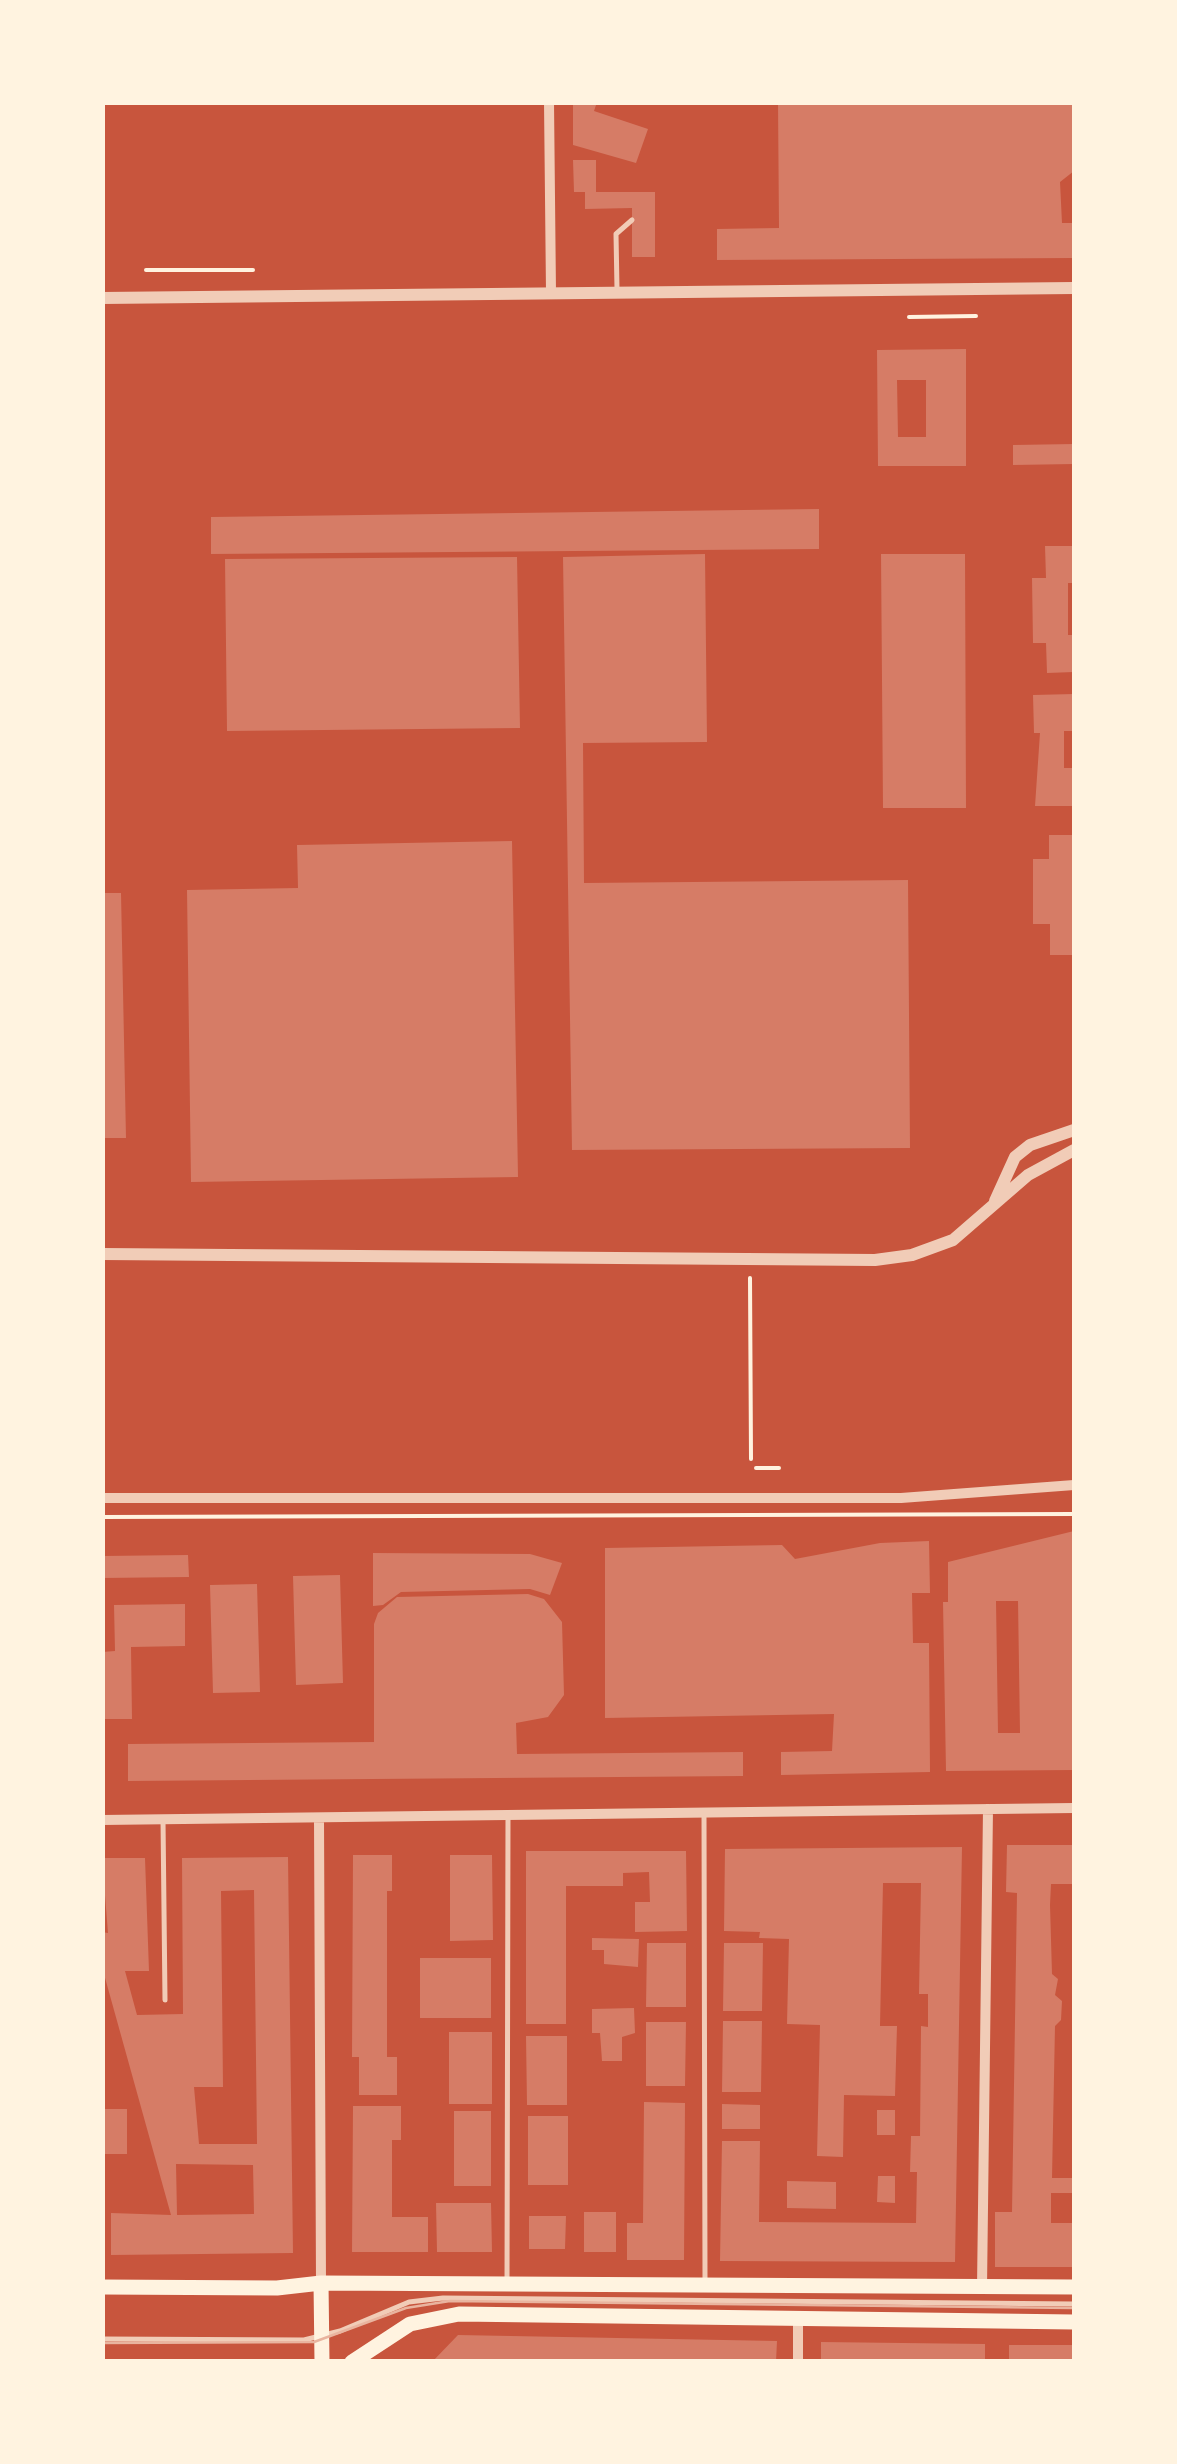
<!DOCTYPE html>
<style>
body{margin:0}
#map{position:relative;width:1177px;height:2464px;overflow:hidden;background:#c8553d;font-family:Cabin,sans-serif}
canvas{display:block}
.frame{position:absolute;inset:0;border:105px solid #fff3e0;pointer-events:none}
</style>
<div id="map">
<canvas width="1177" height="2464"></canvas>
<div class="frame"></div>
</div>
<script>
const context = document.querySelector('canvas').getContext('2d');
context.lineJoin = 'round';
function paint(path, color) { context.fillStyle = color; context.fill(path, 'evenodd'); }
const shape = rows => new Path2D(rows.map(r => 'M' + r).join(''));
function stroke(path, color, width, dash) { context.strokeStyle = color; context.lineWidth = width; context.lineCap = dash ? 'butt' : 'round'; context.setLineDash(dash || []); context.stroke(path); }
const building = shape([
 [573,102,597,102,594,111,648,129,636,163,573,145],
 [778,102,1074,102,1074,171,1060,182,1062,223,1074,223,1074,258,717,260,717,229,779,228],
 [573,160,596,160,596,192,655,192,655,257,632,257,632,208,585,209,585,192,574,192],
 [966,349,966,466,878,466,877,350],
 [897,380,926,380,926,437,898,437],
 [1074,444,1074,464,1013,465,1013,445],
 [819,509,819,549,211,554,211,517],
 [1045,546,1074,546,1074,583,1068,583,1068,635,1074,635,1074,672,1047,673,1046,643,1033,643,1032,578,1046,578],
 [705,554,707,742,583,743,584,883,908,880,910,1148,572,1150,563,557],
 [881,554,965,554,966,808,883,808],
 [517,557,520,728,227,731,225,559],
 [1074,694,1074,731,1064,731,1064,768,1074,768,1074,806,1035,806,1040,733,1034,733,1033,695],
 [1049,835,1074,835,1074,955,1050,955,1050,924,1033,924,1033,859,1049,859],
 [512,841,518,1177,191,1182,187,890,298,888,297,845],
 [102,893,121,893,126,1138,102,1138],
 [1074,1531,1074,1770,946,1771,943,1602,948,1602,948,1562],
 [996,1601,1018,1601,1020,1733,998,1733],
 [929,1541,930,1593,912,1593,913,1643,929,1643,930,1772,781,1775,781,1752,832,1751,834,1714,605,1718,605,1548,782,1545,795,1559,880,1543],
 [373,1553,530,1554,562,1563,550,1595,530,1589,401,1592,383,1605,373,1606],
 [188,1555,189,1577,102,1578,102,1556],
 [340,1575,343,1683,296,1685,293,1576],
 [257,1584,260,1692,213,1693,210,1585],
 [528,1594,544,1599,562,1622,564,1695,548,1717,516,1723,517,1754,743,1752,743,1776,128,1781,128,1744,374,1742,374,1624,378,1613,397,1597],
 [185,1604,185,1646,131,1647,132,1719,102,1719,102,1652,115,1651,114,1605],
 [1007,1845,1074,1845,1074,1884,1051,1884,1050,1905,1052,1974,1058,1979,1055,1995,1062,2001,1061,2020,1055,2026,1052,2178,1074,2178,1074,2193,1051,2193,1051,2223,1074,2223,1074,2267,995,2267,995,2212,1012,2212,1017,1893,1006,1892],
 [962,1847,955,2262,720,2261,722,2141,760,2141,759,2222,916,2223,917,2172,910,2172,911,2136,920,2136,921,2026,928,2027,928,1994,919,1994,921,1883,883,1883,880,2026,897,2026,895,2096,844,2095,843,2157,817,2156,820,2025,787,2024,789,1939,759,1938,760,1932,724,1931,725,1849],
 [526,1851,686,1851,687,1931,635,1932,635,1902,650,1902,649,1872,623,1873,623,1886,566,1886,566,2024,526,2024],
 [353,1855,392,1855,392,1891,387,1891,387,2057,397,2057,397,2095,359,2095,359,2057,352,2057],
 [450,1855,492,1855,493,1940,450,1941],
 [288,1857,293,2253,111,2255,111,2213,171,2215,102,1967,102,1932,108,1933,102,1858,145,1858,149,1971,125,1971,137,2015,183,2014,182,1858],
 [254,1890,257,2144,199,2144,194,2087,223,2087,221,1891],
 [176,2164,253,2165,254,2214,177,2215],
 [592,1938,639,1939,638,1967,604,1964,604,1950,592,1950],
 [647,1943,686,1943,686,2007,646,2007],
 [724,1943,763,1943,762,2011,723,2011],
 [420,1958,491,1958,491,2018,420,2018],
 [634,2008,635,2033,622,2037,622,2061,602,2061,600,2033,592,2033,592,2009],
 [723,2021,762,2021,761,2092,722,2092],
 [646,2022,686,2022,685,2086,646,2086],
 [449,2032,492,2032,492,2104,449,2104],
 [526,2036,567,2036,567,2105,527,2105],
 [644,2102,685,2103,684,2260,627,2260,627,2223,643,2223],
 [722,2104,760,2105,760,2129,722,2129],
 [353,2106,401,2106,401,2140,392,2140,392,2217,428,2217,428,2252,352,2252],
 [102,2109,127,2109,127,2154,102,2154],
 [877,2110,895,2110,895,2135,877,2135],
 [454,2111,491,2111,491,2186,454,2186],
 [528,2116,568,2116,568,2185,528,2185],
 [878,2176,895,2176,895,2203,877,2202],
 [787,2181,836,2182,836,2209,787,2208],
 [436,2203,491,2203,492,2252,437,2252],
 [584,2212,616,2212,616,2252,584,2252],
 [529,2216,566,2216,565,2249,529,2249],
 [458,2335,777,2341,776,2362,432,2362],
 [821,2342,985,2344,985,2362,821,2362],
 [1009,2345,1074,2345,1074,2362,1009,2362]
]);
const path = shape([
 [146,270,253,270],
 [909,317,976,316],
 [750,1278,751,1459],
 [756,1468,779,1468],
 [102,1517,1074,1514]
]);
const service = shape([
 [617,289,616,234,632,220],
 [704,1813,705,2280],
 [163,1820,165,2000],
 [507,2283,508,1816],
 [102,2339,304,2340,340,2331,409,2302,443,2298,1074,2304]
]);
const minor = shape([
 [549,102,551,293],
 [102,1498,901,1498,1074,1485],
 [319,1818,321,2283],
 [102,1820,1074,1808],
 [982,2287,988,1809],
 [798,2319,798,2362]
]);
const tertiary = shape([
 [102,298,1074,288],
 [995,1201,1015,1157,1030,1145,1074,1130],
 [102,1254,875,1260,912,1255,953,1240,1028,1175,1074,1150]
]);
const primary = shape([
 [321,2283,322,2362],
 [102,2287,277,2288,321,2283,1074,2287],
 [352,2362,410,2324,459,2314,1074,2322]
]);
const tram = shape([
 [102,2343,314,2342,406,2308,450,2301,1074,2308]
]);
paint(building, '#d67c66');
stroke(path, '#fff3e0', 4);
stroke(service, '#f1ccb7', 5);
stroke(minor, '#f1ccb7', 10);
stroke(tertiary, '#f1ccb7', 12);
stroke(primary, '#fff3e0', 15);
stroke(tram, '#e9b49f', 2.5);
</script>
